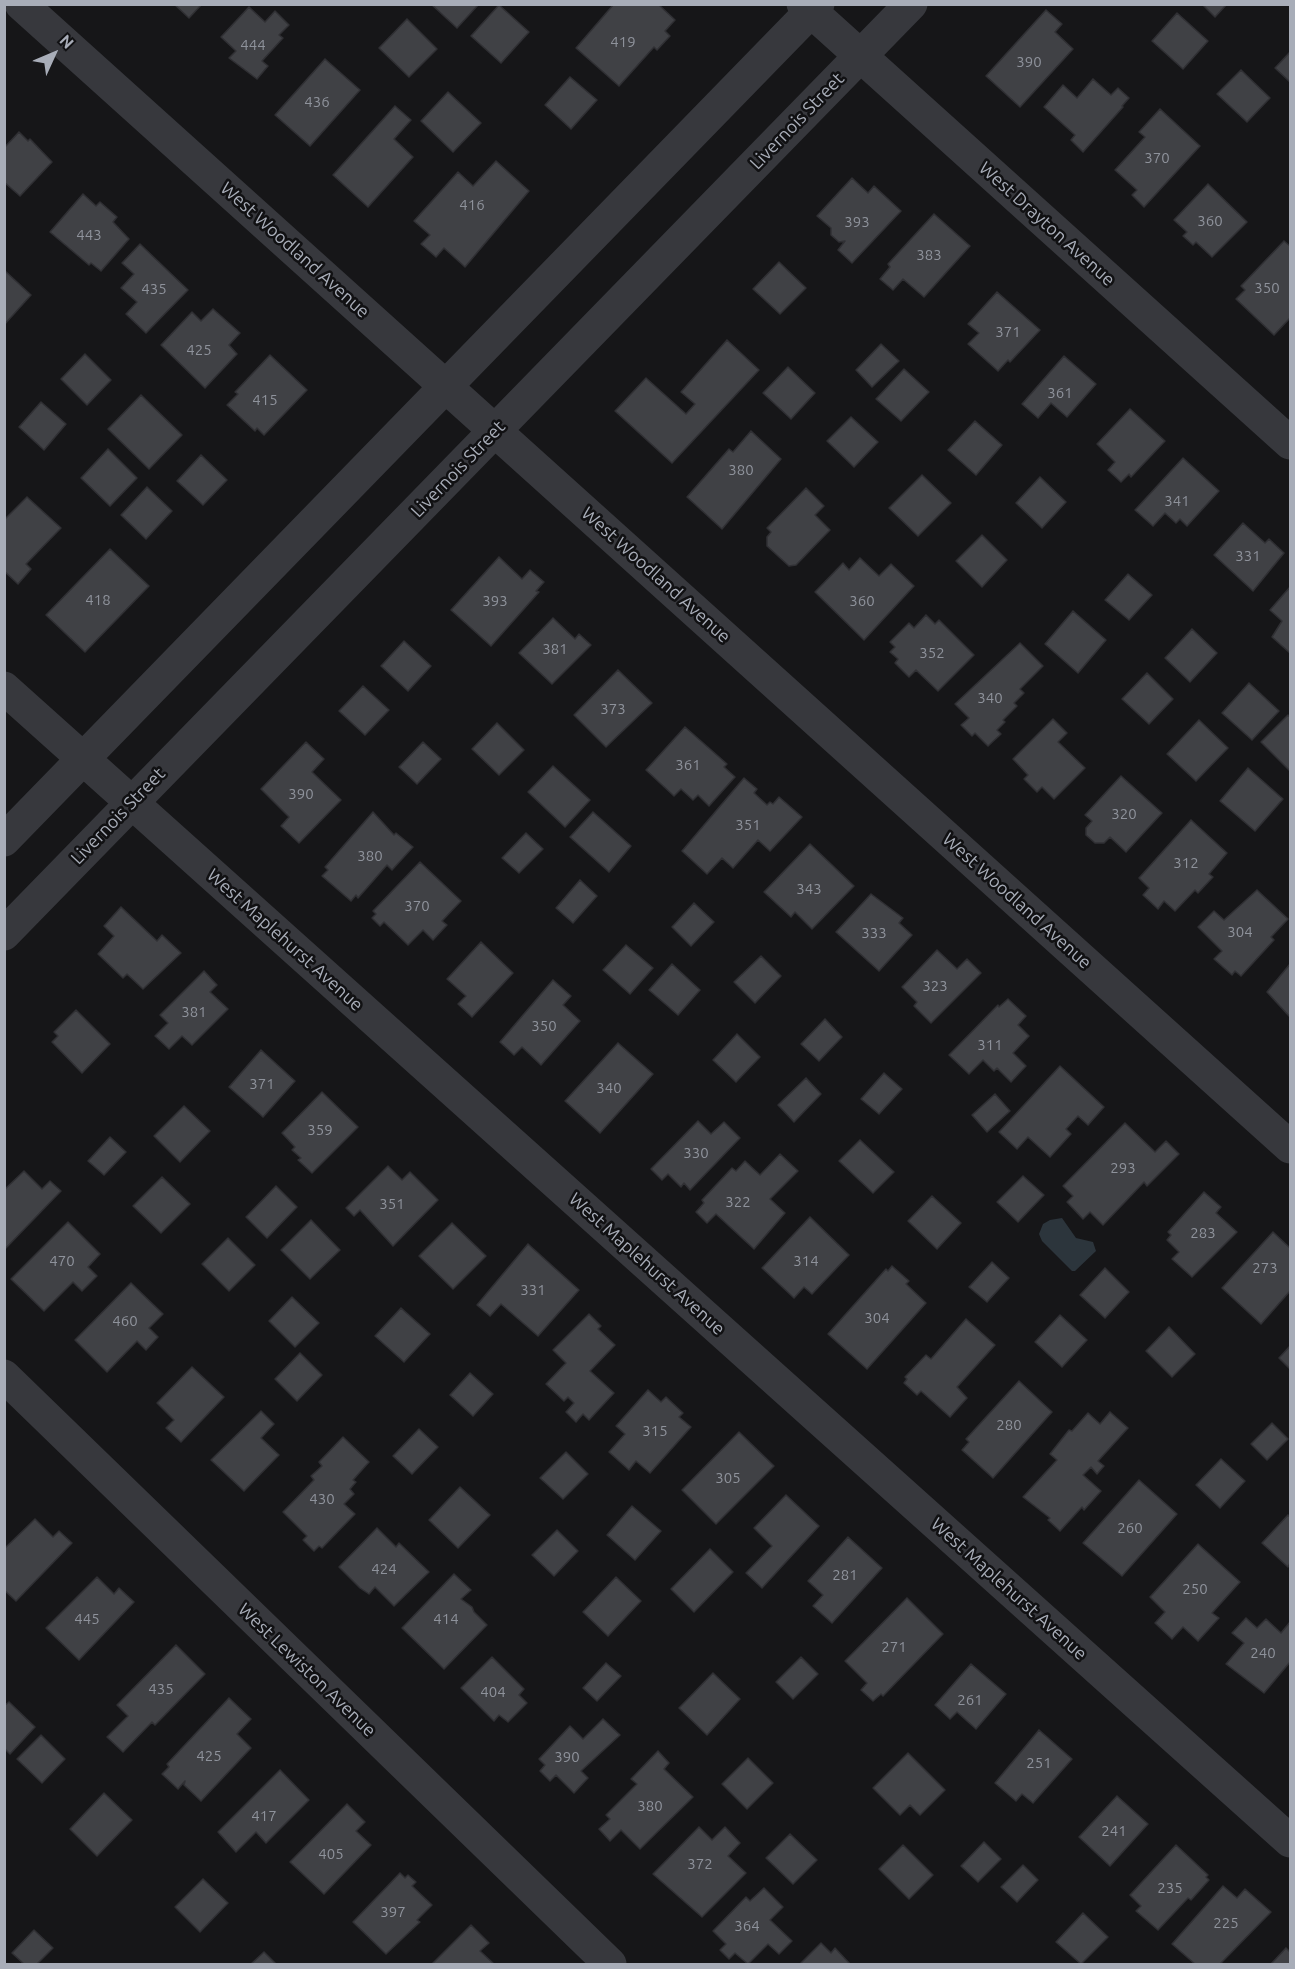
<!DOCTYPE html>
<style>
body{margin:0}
#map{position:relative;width:1295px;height:1969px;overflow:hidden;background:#161618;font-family:Ubuntu,sans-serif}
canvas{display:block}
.frame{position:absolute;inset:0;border:6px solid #a8adb8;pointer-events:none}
.north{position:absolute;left:24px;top:24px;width:60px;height:60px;-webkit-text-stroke:4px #111113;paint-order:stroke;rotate:46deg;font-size:16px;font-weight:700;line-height:24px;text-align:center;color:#a8adb8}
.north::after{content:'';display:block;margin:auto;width:21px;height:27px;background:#a8adb8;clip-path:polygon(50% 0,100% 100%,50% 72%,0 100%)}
</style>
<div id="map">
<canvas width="1295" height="1969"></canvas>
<div class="frame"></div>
<div class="north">N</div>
</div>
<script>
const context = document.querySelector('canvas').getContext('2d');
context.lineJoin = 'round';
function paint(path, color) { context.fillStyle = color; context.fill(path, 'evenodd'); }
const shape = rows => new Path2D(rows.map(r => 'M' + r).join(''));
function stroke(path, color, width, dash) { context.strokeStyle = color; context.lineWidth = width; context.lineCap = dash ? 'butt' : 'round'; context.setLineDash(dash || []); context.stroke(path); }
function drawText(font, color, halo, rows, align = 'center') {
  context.font = font + ' Ubuntu,sans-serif'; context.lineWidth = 5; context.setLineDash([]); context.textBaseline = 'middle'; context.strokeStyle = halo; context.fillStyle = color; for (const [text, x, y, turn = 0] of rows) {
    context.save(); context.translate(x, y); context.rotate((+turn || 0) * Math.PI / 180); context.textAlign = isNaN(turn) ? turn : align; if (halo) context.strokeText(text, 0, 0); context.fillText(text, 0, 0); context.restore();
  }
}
const water = shape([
 [1062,1218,1076,1238,1093,1242,1096,1251,1075,1271,1072,1271,1042,1241,1039,1234,1043,1224,1050,1220]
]);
const building = shape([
 [174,4,202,4,189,18,174,4],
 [431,4,479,4,457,28,431,4],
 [614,4,658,4,675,20,665,31,670,36,657,50,654,47,619,86,576,48,614,4],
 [1202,4,1227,4,1215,17,1202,4],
 [499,5,529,32,501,63,471,36,499,5],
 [249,7,265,22,275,11,289,25,279,35,283,38,262,61,268,66,257,79,229,58,236,51,221,37,249,7],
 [1046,10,1062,24,1055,32,1073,49,1020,107,986,76,1046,10],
 [1177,13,1208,41,1183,69,1152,41,1177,13],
 [407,19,437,49,409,77,379,48,407,19],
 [1290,52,1290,82,1275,68,1290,52],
 [325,59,360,90,310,146,275,115,325,59],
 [1241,70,1270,98,1247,122,1217,94,1241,70],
 [570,77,597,100,571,129,545,105,570,77],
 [1093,79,1111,95,1118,88,1129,98,1122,106,1123,107,1083,152,1071,140,1075,135,1044,107,1063,85,1077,98,1093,79],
 [448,92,481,123,453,152,421,121,448,92],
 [395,106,411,120,394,139,413,157,368,207,333,175,395,106],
 [1160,109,1200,146,1144,207,1132,195,1137,190,1115,170,1145,137,1139,132,1160,109],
 [19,132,28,141,30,139,52,162,20,196,4,182,4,148,19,132],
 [496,161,529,191,465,267,444,248,436,257,421,244,430,235,414,221,458,172,473,186,496,161],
 [852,178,868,193,874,186,901,211,852,263,838,250,845,241,839,242,831,235,831,228,817,216,852,178],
 [1208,184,1247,222,1212,257,1196,242,1193,245,1183,236,1187,232,1174,220,1208,184],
 [83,194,96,206,100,202,117,217,113,222,129,239,101,271,91,263,89,265,50,232,83,194],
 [934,214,970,246,924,297,903,279,893,290,880,279,890,267,888,264,934,214],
 [1284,241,1290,246,1290,318,1274,335,1236,299,1245,290,1241,286,1284,241],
 [140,244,188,290,146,333,126,314,137,302,121,288,134,274,122,263,140,244],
 [779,262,806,288,780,314,753,289,779,262],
 [4,270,31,295,4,325,4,270],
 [997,292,1040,330,1010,362,1008,360,998,371,968,344,979,333,968,324,997,292],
 [213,309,240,333,229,345,237,354,205,388,161,345,192,312,201,321,213,309],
 [727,340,759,370,672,463,615,411,646,378,686,414,695,404,681,392,727,340],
 [881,344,899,361,872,387,856,370,881,344],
 [85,354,111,380,87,405,61,379,85,354],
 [270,355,307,390,264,435,257,428,255,431,227,405,238,394,235,392,270,355],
 [1064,356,1096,384,1067,417,1051,403,1038,418,1022,404,1064,356],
 [788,367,815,393,791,419,763,393,788,367],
 [904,369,929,392,901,421,876,399,904,369],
 [141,395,182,435,149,469,108,429,141,395],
 [41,402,66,424,44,450,19,427,41,402],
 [1130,409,1165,441,1131,477,1129,474,1121,482,1108,470,1115,462,1097,444,1130,409],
 [851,417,878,442,854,467,827,441,851,417],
 [975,421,1002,445,976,475,948,450,975,421],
 [751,431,781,459,722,529,687,497,729,449,733,452,751,431],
 [108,449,137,478,110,506,81,478,108,449],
 [201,455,227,480,203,505,177,481,201,455],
 [1183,458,1219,491,1187,526,1180,519,1176,523,1165,513,1153,526,1135,510,1183,458],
 [922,475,951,503,918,536,889,508,922,475],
 [1040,477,1066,502,1042,528,1016,503,1040,477],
 [147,487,172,511,146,539,121,515,147,487],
 [806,488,824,506,815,515,830,530,796,565,789,566,767,546,767,537,771,532,767,528,806,488],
 [27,497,61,528,26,564,31,569,18,584,4,571,4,520,27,497],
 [1243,523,1265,543,1269,539,1284,553,1253,591,1214,555,1243,523],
 [982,535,1007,560,982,587,956,561,982,535],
 [110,549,149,586,85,652,46,615,110,549],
 [499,557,522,579,530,570,544,582,536,591,539,592,491,646,451,610,499,557],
 [860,558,879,576,891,564,914,586,864,640,815,592,843,563,849,570,860,558],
 [1128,574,1152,595,1129,620,1105,600,1128,574],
 [1290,587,1290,653,1272,637,1282,621,1270,610,1290,587],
 [1073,611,1106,640,1078,673,1045,644,1073,611],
 [926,615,935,624,939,620,974,655,938,691,916,670,909,677,895,663,898,659,890,652,895,647,890,642,909,623,914,628,926,615],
 [553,618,575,639,579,634,591,645,552,684,519,653,553,618],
 [1192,629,1217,653,1190,682,1165,658,1192,629],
 [404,641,431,666,408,691,381,666,404,641],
 [1020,643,1043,666,1020,689,1024,693,1014,703,1017,706,1003,720,1005,722,997,730,1001,734,988,746,975,733,972,736,961,725,969,718,955,704,1020,643],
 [618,670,652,703,606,747,574,715,618,670],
 [1147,673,1173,699,1149,724,1122,699,1147,673],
 [1249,683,1279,711,1252,740,1222,713,1249,683],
 [363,686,389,710,365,735,339,711,363,686],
 [1288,715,1290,717,1290,771,1261,742,1288,715],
 [1053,719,1067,733,1058,742,1085,768,1054,799,1042,787,1037,792,1024,779,1028,775,1013,759,1053,719],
 [1199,720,1228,748,1196,781,1167,754,1199,720],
 [497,723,524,750,499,775,472,749,497,723],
 [685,727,727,764,724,767,735,777,709,806,698,795,693,800,681,789,674,796,646,770,685,727],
 [306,742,324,759,312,772,341,800,299,843,281,826,289,817,261,789,306,742],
 [423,742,441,759,417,784,399,767,423,742],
 [553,766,590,800,565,827,528,792,553,766],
 [1248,768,1283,799,1255,831,1220,801,1248,768],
 [1121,776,1162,813,1126,852,1110,837,1104,843,1095,843,1086,835,1086,828,1092,821,1085,815,1121,776],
 [744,778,757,789,754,793,767,805,770,802,773,804,779,797,802,817,770,851,758,840,733,868,722,858,707,874,682,851,744,778],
 [373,812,394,835,396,833,413,847,392,870,387,865,358,898,356,895,351,901,322,876,328,870,325,867,373,812],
 [593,812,631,846,609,872,570,837,593,812],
 [1191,820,1227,853,1209,874,1213,877,1198,893,1195,890,1175,911,1164,901,1158,909,1143,895,1149,888,1139,878,1191,820],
 [526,833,543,849,519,873,502,858,526,833],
 [810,844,854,886,812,929,795,912,791,917,764,892,810,844],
 [420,862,461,901,442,921,447,925,433,940,423,930,408,945,384,922,380,926,372,918,376,914,373,911,420,862],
 [580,880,597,896,573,923,556,908,580,880],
 [1257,890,1288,919,1271,937,1274,940,1241,976,1235,971,1232,975,1214,959,1222,951,1198,927,1214,911,1224,920,1257,890],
 [871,894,903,918,899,923,912,935,879,971,836,932,871,894],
 [694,903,714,922,691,946,672,927,694,903],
 [121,907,157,941,162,935,181,953,143,989,127,974,123,978,98,954,114,936,104,926,121,907],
 [481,942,513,973,472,1017,458,1004,466,996,447,979,481,942],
 [626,945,653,968,630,994,603,970,626,945],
 [937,950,957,969,967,959,981,973,931,1023,914,1006,917,1002,902,987,937,950],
 [761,956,781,976,755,1003,734,982,761,956],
 [672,964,700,990,678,1015,649,990,672,964],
 [1290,964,1290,1014,1289,1016,1267,992,1290,964],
 [204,971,217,985,210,992,228,1009,192,1045,182,1036,169,1049,155,1036,168,1023,160,1015,204,971],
 [553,980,571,996,563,1005,580,1021,541,1065,522,1047,514,1055,500,1042,553,980],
 [1008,999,1026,1016,1018,1025,1029,1036,1013,1053,1026,1066,1011,1082,997,1068,994,1071,983,1060,969,1074,949,1055,998,1005,999,1007,1008,999],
 [76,1010,110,1044,82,1073,52,1042,58,1036,54,1032,76,1010],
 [825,1019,842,1037,819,1061,801,1044,825,1019],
 [737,1034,760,1057,736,1082,713,1060,737,1034],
 [618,1043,653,1074,600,1133,565,1101,618,1043],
 [261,1050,295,1081,263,1117,229,1087,261,1050],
 [1060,1066,1104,1107,1088,1125,1078,1116,1066,1129,1071,1134,1050,1157,1028,1137,1017,1149,999,1132,1060,1066],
 [884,1073,902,1089,879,1114,861,1099,884,1073],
 [806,1078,821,1094,794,1122,778,1105,806,1078],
 [322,1092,358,1127,312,1173,298,1160,301,1158,292,1150,295,1147,282,1133,322,1092],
 [995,1094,1010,1111,987,1132,972,1115,995,1094],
 [184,1106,210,1131,180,1162,154,1136,184,1106],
 [698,1121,711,1134,724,1122,740,1138,690,1190,684,1183,681,1187,668,1174,662,1180,651,1169,698,1121],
 [1125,1123,1155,1152,1166,1141,1179,1154,1147,1186,1144,1182,1103,1225,1090,1212,1083,1219,1067,1202,1073,1196,1063,1186,1125,1123],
 [110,1137,126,1152,104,1175,88,1161,110,1137],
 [860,1140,894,1172,873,1193,839,1161,860,1140],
 [780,1154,798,1171,770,1199,785,1213,754,1249,716,1214,707,1223,696,1212,704,1203,702,1200,732,1168,736,1171,745,1161,760,1175,780,1154],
 [388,1166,402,1180,410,1172,438,1200,393,1246,360,1210,354,1216,346,1208,388,1166],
 [24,1171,42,1189,50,1181,61,1191,4,1250,4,1190,24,1171],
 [1023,1176,1044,1195,1018,1222,997,1202,1023,1176],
 [162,1177,190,1204,161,1233,133,1206,162,1177],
 [276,1186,297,1207,267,1238,246,1217,276,1186],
 [1204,1192,1221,1207,1216,1213,1237,1232,1192,1277,1172,1259,1179,1252,1167,1240,1171,1235,1168,1232,1204,1192],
 [932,1196,961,1223,937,1249,908,1221,932,1196],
 [810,1217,849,1255,812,1294,804,1287,794,1298,762,1268,810,1217],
 [311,1220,340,1250,310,1279,281,1250,311,1220],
 [68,1222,100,1254,88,1267,97,1276,82,1291,73,1282,44,1311,11,1279,68,1222],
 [452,1223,486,1256,453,1289,419,1256,452,1223],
 [1273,1232,1290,1248,1290,1291,1261,1324,1222,1288,1273,1232],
 [228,1238,255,1265,229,1291,202,1264,228,1238],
 [528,1244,579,1290,538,1336,501,1304,490,1316,477,1305,528,1244],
 [992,1262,1009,1278,987,1302,969,1287,992,1262],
 [892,1266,909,1281,906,1284,926,1303,867,1369,828,1334,886,1269,888,1271,892,1266],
 [1105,1268,1129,1292,1105,1318,1080,1295,1105,1268],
 [131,1283,163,1314,149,1328,158,1337,146,1350,137,1341,107,1372,75,1340,131,1283],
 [292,1297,319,1323,295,1347,269,1321,292,1297],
 [401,1308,430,1334,404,1362,375,1336,401,1308],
 [589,1314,601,1326,598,1329,615,1345,590,1371,614,1393,589,1420,583,1414,576,1422,566,1412,574,1403,568,1397,564,1401,546,1384,566,1363,553,1350,589,1314],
 [1060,1315,1087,1340,1062,1367,1035,1342,1060,1315],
 [966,1319,995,1345,957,1387,967,1398,950,1417,921,1391,917,1395,904,1383,907,1379,905,1377,926,1355,931,1359,966,1319],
 [1169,1327,1195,1354,1172,1377,1146,1351,1169,1327],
 [1290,1346,1290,1369,1279,1358,1290,1346],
 [300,1353,322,1375,297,1401,275,1379,300,1353],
 [192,1367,224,1397,181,1442,166,1428,174,1420,157,1403,192,1367],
 [470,1373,493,1394,473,1416,450,1395,470,1373],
 [1019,1381,1052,1412,993,1478,962,1450,969,1442,966,1439,1019,1381],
 [648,1390,661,1402,666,1397,683,1413,679,1417,691,1427,650,1473,636,1461,629,1470,609,1452,625,1434,616,1426,648,1390],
 [261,1411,274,1424,261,1438,279,1455,244,1491,211,1460,261,1411],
 [1110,1412,1128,1428,1098,1461,1104,1466,1097,1474,1091,1467,1083,1475,1101,1491,1084,1510,1082,1507,1060,1531,1048,1520,1050,1518,1023,1497,1057,1460,1050,1454,1069,1430,1072,1431,1088,1413,1100,1424,1110,1412],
 [1272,1423,1288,1439,1267,1460,1251,1444,1272,1423],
 [419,1429,438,1447,412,1474,393,1456,419,1429],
 [739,1432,774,1466,716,1524,682,1490,739,1432],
 [343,1437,369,1462,353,1480,356,1482,350,1489,354,1494,344,1504,355,1514,322,1548,319,1546,314,1551,303,1540,307,1536,283,1512,314,1480,311,1476,322,1466,319,1462,343,1437],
 [566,1452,588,1474,563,1499,540,1478,566,1452],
 [1221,1459,1245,1481,1220,1508,1196,1485,1221,1459],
 [1139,1480,1177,1514,1122,1576,1083,1543,1139,1480],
 [460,1487,490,1515,458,1548,429,1520,460,1487],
 [786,1495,819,1526,762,1588,746,1573,772,1546,754,1528,786,1495],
 [632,1506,661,1531,635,1560,607,1535,632,1506],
 [1288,1515,1290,1517,1290,1563,1288,1567,1262,1543,1288,1515],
 [35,1519,53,1537,59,1531,72,1543,16,1601,4,1590,4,1549,35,1519],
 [377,1528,396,1547,399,1543,429,1572,394,1606,375,1587,369,1594,360,1588,339,1567,377,1528],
 [557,1530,578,1551,554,1576,532,1555,557,1530],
 [848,1537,882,1568,832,1623,813,1606,823,1595,808,1581,848,1537],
 [1198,1544,1240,1582,1212,1613,1219,1618,1198,1641,1183,1627,1172,1639,1155,1623,1165,1612,1150,1597,1198,1544],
 [710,1549,733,1572,694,1612,671,1589,710,1549],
 [454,1574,471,1590,461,1599,472,1607,474,1612,487,1625,444,1669,402,1628,454,1574],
 [97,1577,114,1594,119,1588,134,1602,79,1660,46,1628,97,1577],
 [616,1577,641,1601,608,1636,583,1612,616,1577],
 [907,1598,943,1634,883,1696,881,1694,873,1701,861,1690,867,1683,845,1661,907,1598],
 [1246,1618,1257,1628,1266,1619,1281,1633,1290,1622,1290,1662,1264,1693,1226,1664,1244,1643,1232,1633,1246,1618],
 [176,1645,205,1674,155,1725,152,1722,123,1752,107,1737,128,1716,117,1705,176,1645],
 [492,1657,524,1689,519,1695,527,1703,508,1722,499,1715,494,1721,461,1688,492,1657],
 [801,1657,818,1674,793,1699,776,1682,801,1657],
 [606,1663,621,1676,597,1701,583,1688,606,1663],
 [971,1664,1006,1694,976,1729,957,1712,950,1719,935,1705,971,1664],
 [713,1673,740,1699,707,1735,679,1708,713,1673],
 [229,1698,251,1719,237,1734,251,1748,201,1801,184,1785,185,1781,178,1789,162,1774,169,1767,167,1764,229,1698],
 [9,1702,35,1727,10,1754,4,1748,4,1706,9,1702],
 [603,1719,620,1735,581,1771,588,1778,574,1793,556,1775,550,1781,540,1771,545,1765,539,1759,570,1726,583,1739,603,1719],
 [1039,1730,1072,1759,1033,1803,1022,1794,1016,1801,995,1783,1039,1730],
 [41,1735,65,1759,42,1783,17,1759,41,1735],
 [658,1751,669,1763,664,1769,693,1797,640,1849,621,1830,610,1841,599,1829,610,1819,606,1815,637,1784,631,1779,658,1751],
 [908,1753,945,1790,920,1815,910,1805,900,1815,873,1788,908,1753],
 [748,1758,773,1783,747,1809,722,1784,748,1758],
 [280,1770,309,1800,266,1843,256,1832,236,1852,218,1832,280,1770],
 [104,1793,132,1820,97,1856,70,1829,104,1793],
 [1117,1796,1148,1824,1110,1866,1079,1837,1117,1796],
 [347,1804,365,1822,356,1831,371,1845,324,1894,290,1862,347,1804],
 [699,1827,712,1840,725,1827,740,1843,728,1856,746,1873,702,1917,653,1874,699,1827],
 [790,1834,817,1860,793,1884,766,1858,790,1834],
 [984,1842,1001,1859,978,1882,961,1866,984,1842],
 [903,1845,933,1875,909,1899,879,1869,903,1845],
 [1176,1845,1208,1875,1206,1877,1209,1880,1191,1900,1188,1898,1158,1930,1136,1911,1141,1906,1130,1895,1176,1845],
 [1023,1865,1038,1880,1017,1902,1001,1887,1023,1865],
 [400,1873,405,1878,408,1875,416,1882,412,1886,432,1905,417,1920,420,1922,386,1954,353,1922,400,1873],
 [203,1879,228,1903,200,1932,175,1907,203,1879],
 [1223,1886,1237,1898,1245,1889,1271,1912,1220,1964,1195,1964,1172,1944,1223,1886],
 [764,1888,783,1907,770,1920,792,1941,779,1954,768,1944,748,1964,735,1953,729,1959,720,1950,726,1944,713,1931,746,1897,750,1901,764,1888],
 [1083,1913,1108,1937,1081,1964,1056,1942,1083,1913],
 [471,1925,489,1943,480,1951,494,1964,432,1964,471,1925],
 [34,1930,53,1948,37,1964,24,1964,12,1953,34,1930],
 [821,1943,831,1953,835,1948,850,1964,800,1964,821,1943],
 [1286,1948,1290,1952,1290,1964,1271,1964,1286,1948],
 [264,1952,276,1964,251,1964,264,1952]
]);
const minor = shape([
 [21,4,1290,1147],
 [803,4,1290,443],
 [4,688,1290,1841],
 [4,840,818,4],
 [4,934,911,4],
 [4,1376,610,1964]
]);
const numberNames = [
 ["419",623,42],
 ["444",253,45],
 ["390",1029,62],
 ["436",317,102],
 ["370",1157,158],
 ["416",472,205],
 ["360",1210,221],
 ["393",857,222],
 ["443",89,235],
 ["383",929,255],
 ["350",1267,288],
 ["435",154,289],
 ["371",1008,332],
 ["425",199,350],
 ["361",1060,393],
 ["415",265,400],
 ["380",741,470],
 ["341",1177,501],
 ["331",1248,556],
 ["418",98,600],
 ["393",495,601],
 ["360",862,601],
 ["381",555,649],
 ["352",932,653],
 ["340",990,698],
 ["373",613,709],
 ["361",688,765],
 ["390",301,794],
 ["320",1124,814],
 ["351",748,825],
 ["380",370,856],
 ["312",1186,863],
 ["343",809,889],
 ["370",417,906],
 ["304",1240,932],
 ["333",874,933],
 ["323",935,986],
 ["381",194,1012],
 ["350",544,1026],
 ["311",990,1045],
 ["371",262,1084],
 ["340",609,1088],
 ["359",320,1130],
 ["330",696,1153],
 ["293",1123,1168],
 ["322",738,1202],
 ["351",392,1204],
 ["283",1203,1233],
 ["470",62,1261],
 ["314",806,1261],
 ["273",1265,1268],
 ["331",533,1290],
 ["304",877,1318],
 ["460",125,1321],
 ["280",1009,1425],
 ["315",655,1431],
 ["305",728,1478],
 ["430",322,1499],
 ["260",1130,1528],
 ["424",384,1569],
 ["281",845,1575],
 ["250",1195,1589],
 ["445",87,1619],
 ["414",446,1619],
 ["271",894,1647],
 ["240",1263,1653],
 ["435",161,1689],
 ["404",493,1692],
 ["261",970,1700],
 ["425",209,1756],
 ["390",567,1757],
 ["251",1039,1763],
 ["380",650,1806],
 ["417",264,1816],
 ["241",1114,1831],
 ["405",331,1854],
 ["372",700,1864],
 ["235",1170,1888],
 ["397",393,1912],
 ["225",1226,1923],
 ["364",747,1926]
];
const streetNames = [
 ["Livernois Street",797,121,-46],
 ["West Drayton Avenue",1047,224,42],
 ["West Woodland Avenue",295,250,42],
 ["Livernois Street",458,469,-46],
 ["West Woodland Avenue",656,575,42],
 ["Livernois Street",118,816,-46],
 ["West Woodland Avenue",1017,901,42],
 ["West Maplehurst Avenue",285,940,42],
 ["West Maplehurst Avenue",647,1264,42],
 ["West Maplehurst Avenue",1009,1589,42],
 ["West Lewiston Avenue",307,1670,44]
];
paint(water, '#2c353c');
paint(building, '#404145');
stroke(building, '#303034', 1.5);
stroke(minor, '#37383d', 33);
drawText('15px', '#8e929b', null, numberNames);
drawText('18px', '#a8adb8', '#111113', streetNames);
</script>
